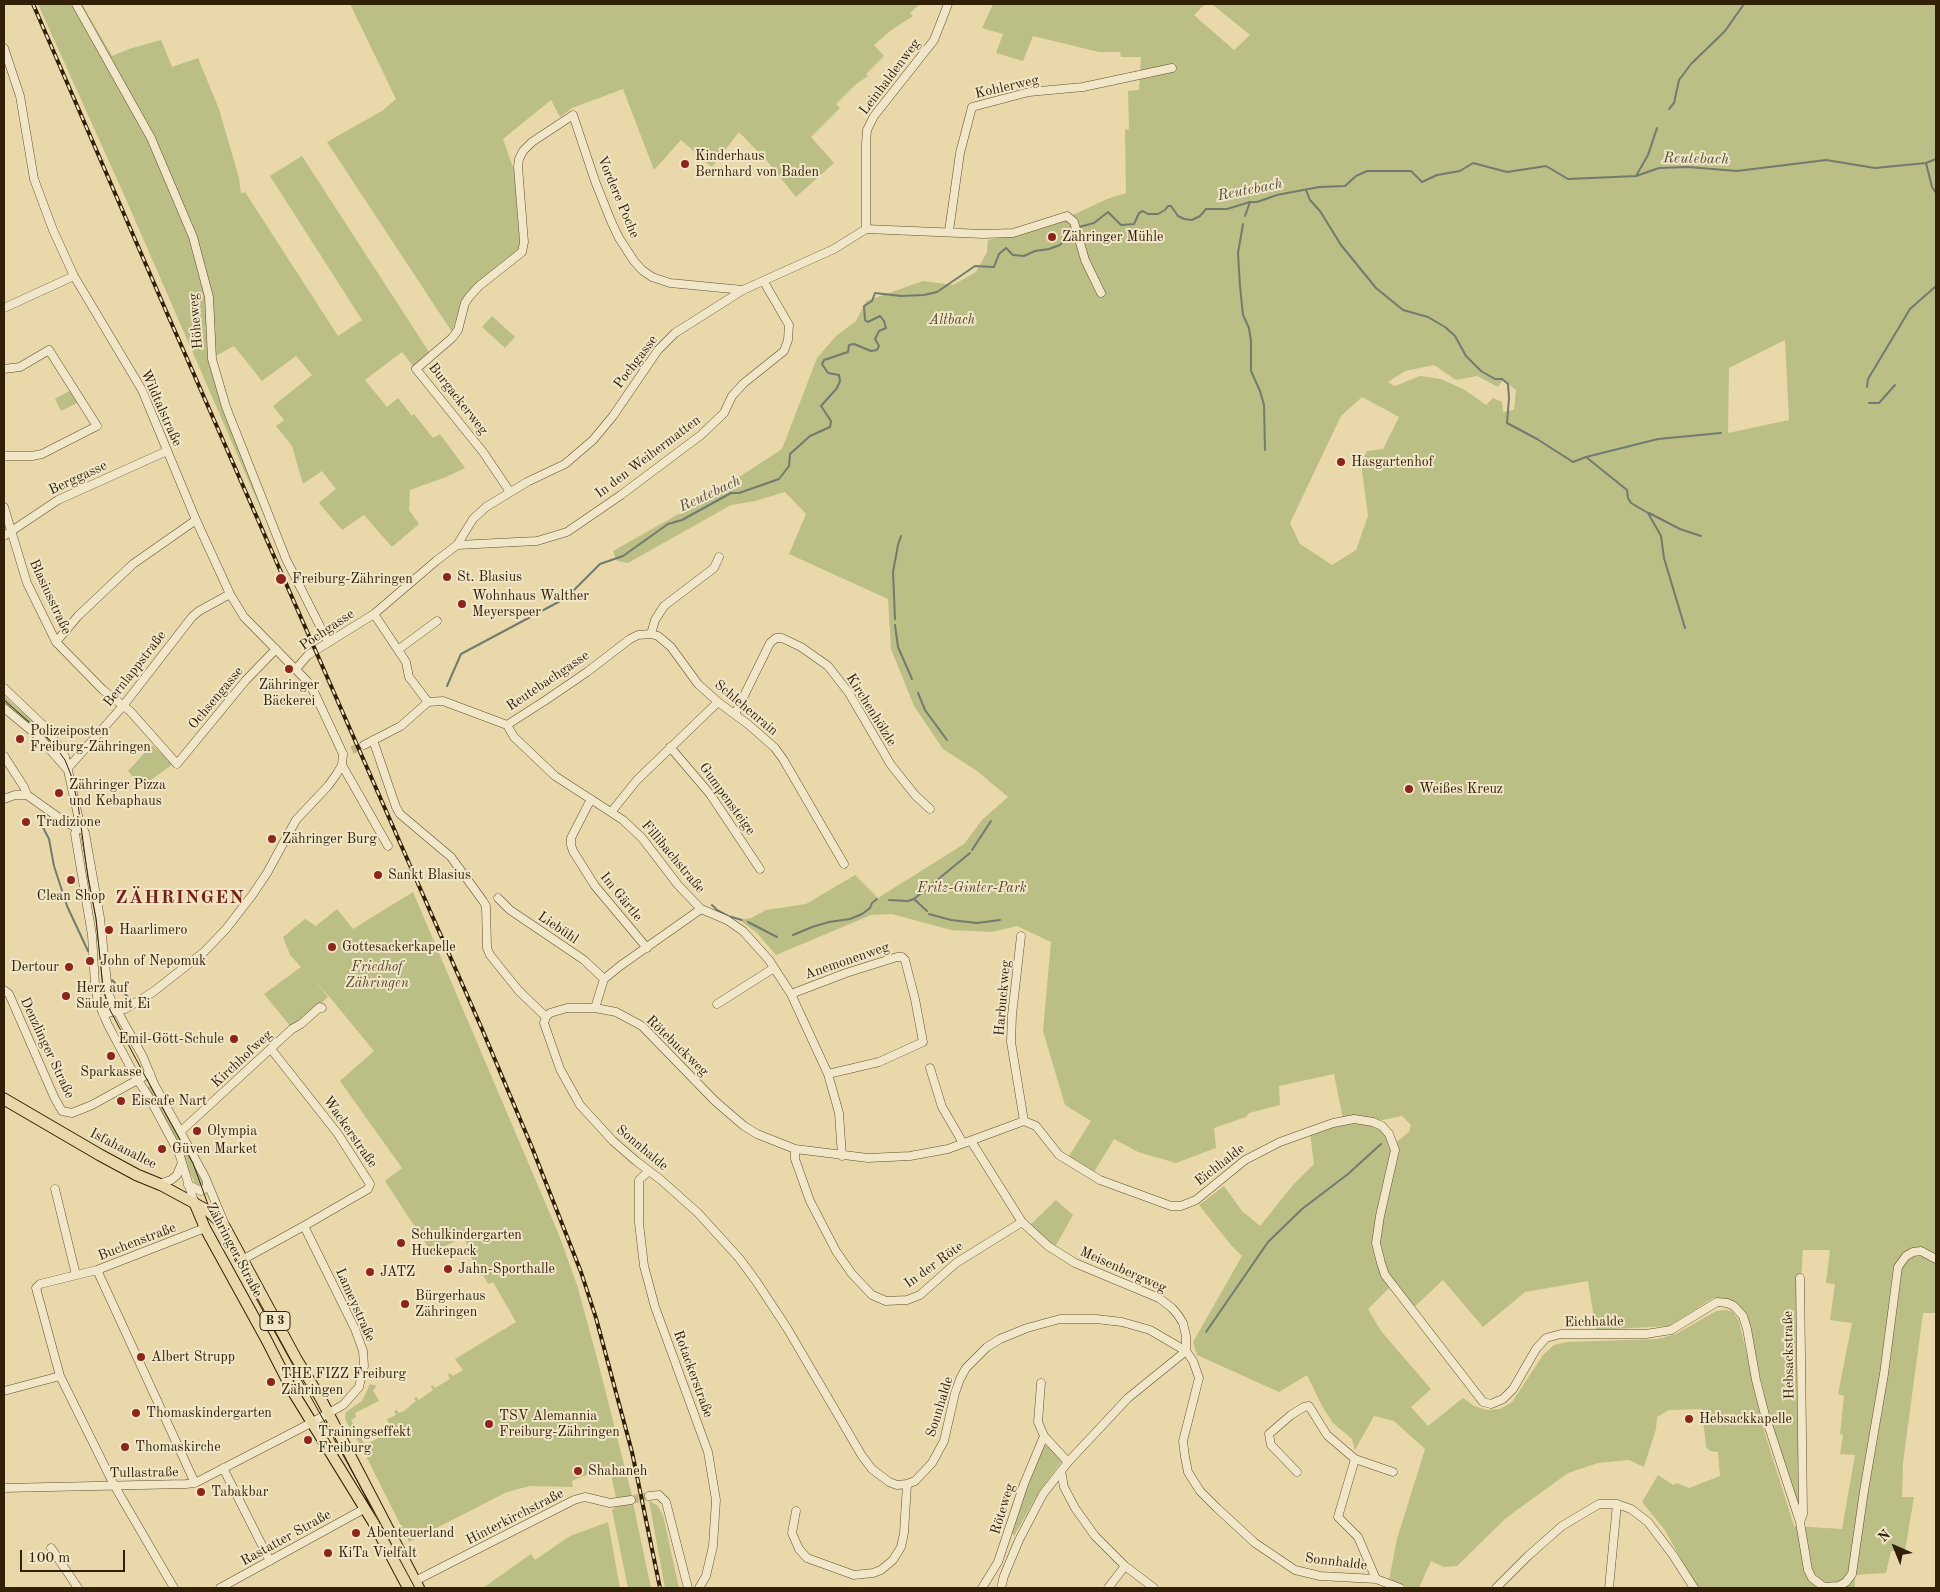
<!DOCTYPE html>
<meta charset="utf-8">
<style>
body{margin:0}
#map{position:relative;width:1940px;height:1592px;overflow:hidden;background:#e9d9aa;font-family:"Old Standard TT",serif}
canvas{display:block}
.frame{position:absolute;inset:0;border:5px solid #322006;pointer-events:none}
.north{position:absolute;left:1870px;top:1522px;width:50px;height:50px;-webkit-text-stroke:4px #f1e6c8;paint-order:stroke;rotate:316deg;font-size:14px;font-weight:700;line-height:20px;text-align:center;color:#322006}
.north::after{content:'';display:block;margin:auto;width:18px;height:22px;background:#322006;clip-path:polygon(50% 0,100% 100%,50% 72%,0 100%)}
.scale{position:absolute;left:20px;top:1550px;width:105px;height:22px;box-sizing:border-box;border:2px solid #322006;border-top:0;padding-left:6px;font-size:15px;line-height:18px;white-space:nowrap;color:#322006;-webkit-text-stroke:4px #f1e6c8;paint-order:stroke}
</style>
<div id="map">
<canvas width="1940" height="1592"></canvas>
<div class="frame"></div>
<div class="north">N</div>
<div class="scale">100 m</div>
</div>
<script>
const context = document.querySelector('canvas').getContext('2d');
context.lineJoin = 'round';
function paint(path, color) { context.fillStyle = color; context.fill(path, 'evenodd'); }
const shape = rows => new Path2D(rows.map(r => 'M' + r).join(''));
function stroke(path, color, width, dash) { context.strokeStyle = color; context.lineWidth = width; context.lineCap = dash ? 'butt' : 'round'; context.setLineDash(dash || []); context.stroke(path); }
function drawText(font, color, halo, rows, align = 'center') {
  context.font = font + ' "Old Standard TT",serif'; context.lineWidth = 4; context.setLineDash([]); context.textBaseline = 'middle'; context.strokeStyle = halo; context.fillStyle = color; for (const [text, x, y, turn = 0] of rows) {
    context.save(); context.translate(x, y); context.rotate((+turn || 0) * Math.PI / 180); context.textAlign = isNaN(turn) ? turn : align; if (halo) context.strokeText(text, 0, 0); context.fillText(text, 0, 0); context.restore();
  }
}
const green = shape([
 [38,4,82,4,112,56,129,49,161,40,172,67,198,58,219,109,239,178,241,194,245,192,338,336,362,320,270,176,302,156,429,352,413,366,402,352,365,380,387,407,398,398,412,416,414,414,433,438,440,434,465,468,446,477,410,490,409,510,419,524,392,547,364,515,342,530,319,503,336,489,322,471,303,484,292,446,276,426,284,420,273,406,312,375,296,356,262,381,234,346,210,359,224,409,263,514,125,197],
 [350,4,920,4,910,13,913,16,890,31,874,45,884,56,866,74,868,76,855,85,836,104,840,108,811,137,834,163,796,197,767,161,739,132,712,167,681,140,654,170,623,89,572,108,560,117,551,100,503,139,514,170,520,248,477,283,461,301,452,332,327,142,382,111,396,99],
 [993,4,1205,4,1194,15,1234,50,1250,35,1212,4,1936,4,1936,1313,1923,1313,1903,1463,1902,1497,1914,1497,1905,1551,1891,1551,1886,1573,1855,1575,1855,1588,1698,1588,1664,1529,1642,1502,1658,1475,1673,1485,1677,1483,1689,1488,1720,1476,1718,1452,1710,1451,1706,1447,1702,1409,1669,1410,1657,1417,1656,1429,1644,1467,1629,1460,1598,1463,1568,1473,1506,1518,1457,1566,1444,1567,1431,1561,1419,1588,1409,1588,1389,1580,1397,1539,1425,1449,1394,1421,1374,1416,1355,1450,1352,1439,1333,1423,1322,1406,1307,1375,1279,1392,1197,1355,1193,1342,1242,1256,1231,1245,1199,1205,1224,1186,1242,1211,1260,1226,1293,1185,1314,1164,1310,1133,1344,1124,1334,1074,1279,1086,1280,1105,1249,1113,1246,1117,1214,1128,1216,1148,1176,1163,1138,1152,1114,1139,1093,1174,1067,1159,1091,1121,1065,1105,1043,1031,1051,942,1017,926,992,932,951,930,892,914,871,915,776,955,757,933,740,920,751,918,766,910,806,904,855,875,878,898,964,844,982,820,1008,797,977,771,943,749,914,706,891,649,888,599,789,554,806,514,785,492,755,501,731,505,628,563,617,561,613,551,707,498,782,449,817,358,836,336,856,321,866,301,923,281,953,285,976,272,987,252,988,240,1021,233,1064,219,1107,199,1126,193,1125,130,1129,129,1128,91,1139,90,1141,57,1121,57,1120,52,1099,52,1033,36,1023,61,996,53,1003,34,982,28],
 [1785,340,1789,420,1728,433,1729,368],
 [1434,365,1456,380,1477,376,1498,387,1503,380,1516,390,1514,410,1503,412,1502,402,1493,398,1486,405,1465,390,1441,379,1420,376,1395,386,1388,382,1405,371],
 [1362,397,1399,417,1383,449,1367,451,1361,463,1368,516,1356,550,1332,565,1300,544,1290,523,1341,416],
 [1402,1116,1411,1125,1409,1132,1394,1144,1373,1122],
 [1803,1250,1830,1250,1826,1283,1835,1284,1830,1320,1852,1323,1838,1394,1844,1396,1840,1434,1843,1435,1840,1454,1855,1455,1842,1529,1794,1526,1765,1434,1739,1321,1733,1312,1726,1310,1716,1311,1676,1334,1658,1339,1567,1342,1554,1345,1543,1355,1512,1402,1500,1409,1487,1410,1474,1406,1463,1398,1428,1426,1411,1407,1431,1389,1381,1331,1368,1309,1393,1284,1412,1309,1443,1280,1483,1327,1525,1292,1588,1281,1596,1330,1669,1326,1713,1298,1725,1299,1734,1301,1747,1314,1767,1410,1801,1511,1801,1278],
 [492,316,515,337,505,348,482,327],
 [71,390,77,403,61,411,55,399],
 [4,696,47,734,58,753,4,707],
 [152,745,173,764,141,787,128,771],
 [413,892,559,1235,577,1285,596,1354,632,1496,616,1498,610,1469,598,1470,572,1481,573,1487,530,1486,507,1492,409,1542,363,1450,345,1419,346,1412,362,1401,370,1384,377,1386,373,1390,379,1401,355,1413,356,1417,351,1420,365,1445,392,1431,387,1419,396,1415,394,1411,397,1410,399,1413,404,1411,416,1401,414,1398,416,1397,419,1400,433,1390,431,1386,432,1385,435,1388,450,1379,448,1375,450,1373,453,1376,463,1370,455,1359,516,1322,493,1282,488,1284,483,1275,481,1276,469,1253,471,1251,463,1237,432,1253,385,1181,402,1168,340,1081,374,1051,332,1000,313,979,328,997,296,1025,290,1026,264,994,301,967,290,955,283,937,305,919,316,926,337,909,353,929],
 [151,1085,183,1140,177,1143,146,1088],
 [185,1144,198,1172,203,1184,196,1186,179,1148],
 [1056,1200,1073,1215,1055,1247,1041,1237,1030,1225],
 [1041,1444,1052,1448,1060,1458,1061,1462,1040,1490,1014,1536,1012,1533],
 [649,1501,657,1505,663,1515,679,1588,665,1588],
 [633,1503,651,1588,628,1588,612,1510,615,1507],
 [608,1522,620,1588,483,1588,531,1554,535,1560,570,1536]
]);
const stream = shape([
 [1669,109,1674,103,1679,80,1691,64,1725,31,1744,4],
 [1926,163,1932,187,1936,193],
 [1636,176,1648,155,1657,128],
 [1306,190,1310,200,1320,211,1341,245,1376,288,1403,310,1428,317,1445,327,1455,336,1466,356,1481,371,1495,379,1502,379,1508,384,1509,398,1507,423,1537,439,1573,462,1586,457,1627,490,1628,498,1631,503,1648,513,1661,536,1664,558,1685,628],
 [1245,216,1250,202],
 [1243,224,1238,253,1240,286,1243,315,1249,328,1251,341,1251,371,1260,391,1264,405,1265,450],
 [1079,227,1094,223,1108,212,1121,225,1134,224,1139,213,1143,211,1148,214,1158,214,1165,210,1168,206,1171,206,1178,216,1184,219,1192,220,1200,216,1206,209,1227,209,1250,202,1257,202,1277,195,1319,187,1345,186,1356,176,1367,171,1411,171,1422,182,1437,175,1460,171,1473,163,1507,172,1546,166,1568,179,1636,176,1659,168,1688,167,1737,171,1826,160,1875,168,1926,163,1936,159],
 [1867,387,1868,379,1910,309,1936,286],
 [1869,403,1879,403,1895,385],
 [1586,457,1658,439,1721,433],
 [1649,513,1680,529,1701,536],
 [895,619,893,572,898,545,901,536],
 [895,625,898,647,912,679],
 [447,686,461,654,566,598,600,564,623,556,668,524,682,520,731,493,739,493,779,479,789,466,790,454,810,436,830,427,831,421,821,406,837,388,840,381,839,375,828,373,822,364,824,360,848,352,849,345,854,344,871,351,877,350,879,346,875,339,879,331,886,328,884,321,880,316,868,322,865,320,864,306,872,301,875,293,901,296,924,295,937,292,975,266,994,267,999,254,1006,248,1013,255,1024,256,1035,251,1049,249,1060,245,1071,230,1074,229],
 [918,693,925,710,947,740],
 [37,816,49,839,54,866,67,906,88,951],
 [972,850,991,821],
 [914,899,927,911],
 [889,900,908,901,914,899,970,853],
 [712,905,717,910,728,916,742,920],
 [929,914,951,920,977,923,1000,920],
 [748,922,777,937],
 [793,935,812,927,829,922,850,919,862,914,870,908,872,903,877,899],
 [112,980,128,997],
 [1206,1332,1268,1242,1302,1209,1348,1174,1381,1144]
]);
const minorTunnel = shape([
 [352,750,364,745],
 [631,1500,649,1496]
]);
const minor = shape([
 [76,4,151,138,193,237,209,297,212,359,226,407,286,559,328,642],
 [4,48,20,96,34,179,53,230,74,276,142,390,196,520,230,594,244,617,307,681,315,694,343,754],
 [866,229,866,144,867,130,874,116,934,40,948,4],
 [949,231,960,153,972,107,1029,92,1083,87,1172,68],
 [4,308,74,276],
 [4,369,20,367,49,350,97,426,42,454,32,456,4,456],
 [510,492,483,452,416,369,452,338,458,330,465,303,469,297,479,286,522,252,524,242,518,167,519,159,523,151,532,142,573,115,595,181,611,221,619,238,634,261,642,270,652,277,670,283,743,290],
 [4,507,27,583,56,642,103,690,130,711,177,764,246,680,276,649],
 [4,536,58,500,167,451],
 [457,545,537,541,567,532,621,495,701,435,724,413,732,396,744,383,784,351,788,340,789,325,764,282],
 [374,614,406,662,409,677,428,702],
 [651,634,658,636,671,647,698,684,718,702,749,725,775,748,783,759,844,864],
 [56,642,78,616,133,564,196,520],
 [399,649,437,621],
 [296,669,308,655,374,614,436,561,457,545,473,519,486,507,527,482,565,464,593,440,613,416,658,350,675,333,743,290,834,249,866,229,983,234,1013,233,1067,216,1074,222,1085,260,1101,293],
 [4,688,47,729,65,757,79,820,85,833,100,918,108,992,111,1000,143,1057,154,1084,205,1177,225,1225],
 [4,708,39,737,67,769],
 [735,714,770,643,776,638,782,638,801,647,828,666,849,693,891,765,915,795,930,809],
 [507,725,514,737,555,776,623,820,642,838,678,885,701,909,727,920,743,931,769,960,791,994,828,1074,839,1113,842,1156],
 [507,725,546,700,587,672,630,639,638,635,651,634,655,620,664,606,714,568,719,557],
 [373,740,396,807,400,814,451,857,483,901,486,906,487,948,490,955,519,991,546,1017],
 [364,745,401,726,428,702,443,701,507,725],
 [670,747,710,794,760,869],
 [4,756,24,787,27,795,65,822,79,829],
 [342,765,388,846],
 [67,769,123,706,192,617,199,611,230,594],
 [4,799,15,795,27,795],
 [591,799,571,838,571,845,573,851,595,886,647,948],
 [612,811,637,780,718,702],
 [78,817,75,834,92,935,95,985,98,1002,108,1025,134,1074,150,1099,179,1153,194,1202],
 [498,898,510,910,584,960,604,979],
 [1021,936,1012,1015,1011,1042,1024,1121],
 [4,990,9,994,55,1099,62,1111,72,1113,92,1105,150,1073],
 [791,994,846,973,897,957,902,957,905,960,915,999,923,1042,879,1062,828,1074],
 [717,1004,774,968],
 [595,1008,604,979,620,966,701,909],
 [103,1014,125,1009,153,992,204,952,226,929,253,894,267,873,296,820,328,786,336,775,342,765,343,754],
 [546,1017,544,1023,560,1069,580,1105,613,1141,636,1161,661,1180,698,1213,739,1258,756,1281,787,1328,862,1456,872,1469,889,1482,897,1485,907,1484,915,1481,932,1463,944,1441,955,1393,960,1379,966,1368,987,1347,1000,1339,1027,1328,1060,1319,1096,1319,1122,1322,1150,1330,1186,1351,1193,1361,1199,1378,1183,1441,1185,1457,1188,1472,1200,1491,1217,1508,1255,1543,1295,1570,1320,1576,1376,1579,1400,1588],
 [546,1017,550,1013,567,1008,595,1008,616,1012,642,1026,715,1101,744,1126,757,1134,795,1149,868,1158,910,1156,948,1149,1024,1121],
 [930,1068,942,1107,963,1143],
 [1024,1121,1036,1126,1059,1155,1100,1180,1171,1206,1181,1206,1196,1200,1245,1160,1280,1142,1333,1123,1354,1119,1373,1122,1382,1126,1389,1134,1395,1150,1380,1216,1376,1243,1381,1263,1385,1275,1483,1402,1491,1404,1503,1399,1513,1389,1536,1349,1546,1338,1561,1334,1646,1334,1671,1330,1717,1302,1727,1303,1734,1306,1743,1316,1747,1329,1756,1380,1765,1415,1800,1522,1808,1570,1812,1578,1824,1587,1839,1586,1846,1582,1852,1574,1864,1491,1884,1374,1898,1267,1906,1256,1913,1252,1921,1251,1936,1259],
 [180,1132,292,1029,301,1024,320,1007,322,1008],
 [971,1141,1022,1222,1048,1246,1075,1263,1159,1298,1172,1308,1178,1315,1183,1323,1186,1336,1186,1351,1128,1398,1068,1462,1043,1494,1019,1540,1004,1576,1001,1588],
 [795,1149,795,1159,810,1201,836,1251,852,1274,872,1295,886,1301,907,1300,920,1295,956,1263,1022,1222],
 [649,1171,639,1180,639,1223,644,1266,655,1307,708,1452,716,1500,713,1546,706,1576,699,1588],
 [159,1184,171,1180,177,1175,181,1165],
 [188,1185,201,1191,206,1188,207,1183],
 [55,1189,76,1275],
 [242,1260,304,1226,368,1189,370,1184,338,1134,271,1049],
 [97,1270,195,1483],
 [1800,1278,1803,1514,1800,1522],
 [4,1391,60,1376],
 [1044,1436,1068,1462],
 [1355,1459,1393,1472],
 [223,1468,270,1561],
 [1061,1471,1064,1487,1075,1508,1095,1536,1125,1566,1154,1588],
 [1297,1472,1271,1445,1269,1434,1291,1415,1304,1407,1309,1406,1327,1435,1355,1459,1338,1517,1358,1537,1376,1579],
 [4,1488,186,1484,195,1483,311,1423,343,1405,359,1387,364,1366,363,1351,355,1329,304,1226],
 [649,1496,659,1495,666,1502,688,1588],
 [796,1511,792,1533,799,1549,807,1558,854,1575,873,1573,881,1570,893,1560,901,1547,904,1533,907,1484],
 [51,1548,78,1588],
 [415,1581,574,1500,585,1497,610,1503,631,1500],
 [174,1588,114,1485,60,1376,36,1288,40,1284,97,1270,205,1228],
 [220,1588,364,1509],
 [982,1588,998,1562,1024,1484,1044,1436,1038,1422,1041,1383],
 [1108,1588,1125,1566],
 [1496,1588,1528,1556,1562,1526,1599,1504,1617,1504,1631,1509,1648,1522,1673,1555,1694,1588],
 [1609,1588,1617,1504]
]);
const major = shape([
 [159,1184,207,1210,225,1227,296,1358,321,1399,419,1588],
 [194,1202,205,1228,266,1339,293,1392,373,1522,408,1588]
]);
const highway = shape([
 [4,1099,100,1155,137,1175,159,1184]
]);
const tram = shape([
 [4,700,52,742,65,760,71,775,78,804,88,878,96,918,103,989,110,1010,145,1076,193,1163,211,1213,221,1235,369,1502,415,1588]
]);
const rail = shape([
 [33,4,163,304,482,1029,531,1145,581,1272,596,1318,632,1452,660,1588]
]);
const markers = [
 [685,164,5,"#8f2418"],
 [1052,237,5,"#8f2418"],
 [1341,462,5,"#8f2418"],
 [447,577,5,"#8f2418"],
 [281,579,6,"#8f2418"],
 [462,604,5,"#8f2418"],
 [289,669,5,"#8f2418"],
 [20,739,5,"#8f2418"],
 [1409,789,5,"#8f2418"],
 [59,793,5,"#8f2418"],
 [26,822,5,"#8f2418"],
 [272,839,5,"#8f2418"],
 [378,875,5,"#8f2418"],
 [71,880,5,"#8f2418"],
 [109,930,5,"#8f2418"],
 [332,947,5,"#8f2418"],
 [90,961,5,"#8f2418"],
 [69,967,5,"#8f2418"],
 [66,996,5,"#8f2418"],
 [234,1039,5,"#8f2418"],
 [111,1056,5,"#8f2418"],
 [121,1101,5,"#8f2418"],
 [197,1131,5,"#8f2418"],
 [162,1149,5,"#8f2418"],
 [401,1243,5,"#8f2418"],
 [448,1269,5,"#8f2418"],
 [370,1272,5,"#8f2418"],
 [405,1304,5,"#8f2418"],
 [141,1357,5,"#8f2418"],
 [271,1382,5,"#8f2418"],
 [136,1413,5,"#8f2418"],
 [1689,1419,5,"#8f2418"],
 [489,1424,5,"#8f2418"],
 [308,1440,5,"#8f2418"],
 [125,1447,5,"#8f2418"],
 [578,1471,5,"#8f2418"],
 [201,1492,5,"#8f2418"],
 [356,1533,5,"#8f2418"],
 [328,1553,5,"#8f2418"]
];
const shields = [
 [275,1321,30]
];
const shieldNames = [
 ["B 3",275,1321]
];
const streetNames = [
 ["Leinhaldenweg",890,77,-53],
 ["Kohlerweg",1007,87,-13],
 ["Vordere Poche",618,197,67],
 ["Höheweg",196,321,-95],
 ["Pochgasse",636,362,-53],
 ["Burgackerweg",458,399,52],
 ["Wildtalstraße",161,408,66],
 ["In den Weihermatten",648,457,-37],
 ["Berggasse",78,478,-25],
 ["Blasiusstraße",50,597,65],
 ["Pochgasse",327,630,-34],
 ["Bernlappstraße",135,669,-52],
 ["Reutebachgasse",548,681,-34],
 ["Ochsengasse",216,698,-50],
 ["Schlehenrain",746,708,40],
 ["Kirchenhölzle",871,710,58],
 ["Gumpensteige",727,799,54],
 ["Fillibachstraße",673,857,50],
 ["Im Gärtle",621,897,51],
 ["Liebühl",558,928,34],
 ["Anemonenweg",847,961,-19],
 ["Harbuckweg",1003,998,-85],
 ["Rötebuckweg",677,1046,44],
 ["Denzlinger Straße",47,1048,65],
 ["Kirchhofweg",242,1059,-43],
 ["Wackerstraße",350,1132,55],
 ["Sonnhalde",642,1148,40],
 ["Isfahanallee",123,1149,27],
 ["Eichhalde",1220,1165,-38],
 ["Buchenstraße",137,1242,-21],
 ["Zähringer Straße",234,1250,62],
 ["In der Röte",934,1265,-36],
 ["Meisenbergweg",1123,1270,24],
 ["Lameystraße",355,1305,66],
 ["Eichhalde",1594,1322,-1],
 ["Hebsackstraße",1789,1355,-91],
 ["Rotackerstraße",693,1374,70],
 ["Sonnhalde",940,1407,-73],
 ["Tullastraße",144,1473,-1],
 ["Röteweg",1003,1509,-73],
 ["Hinterkirchstraße",515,1517,-27],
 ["Rastatter Straße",286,1538,-29],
 ["Sonnhalde",1336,1562,7]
];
const poiNames = [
 ["Kinderhaus",695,156],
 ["Bernhard von Baden",695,172],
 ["Zähringer Mühle",1062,237],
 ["Hasgartenhof",1351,462],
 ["St. Blasius",457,577],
 ["Freiburg-Zähringen",292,579],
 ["Wohnhaus Walther",472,596],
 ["Meyerspeer",472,612],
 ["Zähringer",289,685,"center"],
 ["Bäckerei",289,701,"center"],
 ["Polizeiposten",30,731],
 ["Freiburg-Zähringen",30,747],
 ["Zähringer Pizza",69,785],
 ["und Kebaphaus",69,801],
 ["Weißes Kreuz",1419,789],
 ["Tradizione",36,822],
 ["Zähringer Burg",282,839],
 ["Sankt Blasius",388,875],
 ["Clean Shop",71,896,"center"],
 ["Haarlimero",119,930],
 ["Gottesackerkapelle",342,947],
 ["John of Nepomuk",100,961],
 ["Dertour",59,967,"right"],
 ["Herz auf",76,988],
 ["Säule mit Ei",76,1004],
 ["Emil-Gött-Schule",224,1039,"right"],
 ["Sparkasse",111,1072,"center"],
 ["Eiscafe Nart",131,1101],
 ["Olympia",207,1131],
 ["Güven Market",172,1149],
 ["Schulkindergarten",411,1235],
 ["Huckepack",411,1251],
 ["Jahn-Sporthalle",458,1269],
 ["JATZ",380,1272],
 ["Bürgerhaus",415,1296],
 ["Zähringen",415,1312],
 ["Albert Strupp",151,1357],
 ["THE FIZZ Freiburg",281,1374],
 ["Zähringen",281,1390],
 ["Thomaskindergarten",146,1413],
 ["TSV Alemannia",499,1416],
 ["Freiburg-Zähringen",499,1432],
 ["Hebsackkapelle",1699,1419],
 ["Trainingseffekt",318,1432],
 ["Freiburg",318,1448],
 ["Thomaskirche",135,1447],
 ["Shahaneh",588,1471],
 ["Tabakbar",211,1492],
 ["Abenteuerland",366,1533],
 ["KiTa Vielfalt",338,1553]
];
const parkNames = [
 ["Altbach",952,320],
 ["Fritz-Ginter-Park",972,888],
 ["Friedhof",377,967],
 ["Zähringen",377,983]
];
const waterNames = [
 ["Reutebach",1696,159,1],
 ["Reutebach",1250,190,-11],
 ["Reutebach",710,494,-25]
];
const districtNames = [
 ["ZÄHRINGEN",180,898]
];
paint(green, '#bbbe85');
stroke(stream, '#727b6e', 2);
stroke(minorTunnel, '#c4b489', 8, [8, 4]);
stroke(minor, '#604e2f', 9);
stroke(major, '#322006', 12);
stroke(highway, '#322006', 13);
stroke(minor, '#f1e6c8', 8);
stroke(major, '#e9d9aa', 10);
stroke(highway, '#e9d9aa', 11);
stroke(tram, '#322006', 1);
stroke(rail, '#322006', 4);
stroke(rail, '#f1e6c8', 2, [5.5]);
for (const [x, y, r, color] of markers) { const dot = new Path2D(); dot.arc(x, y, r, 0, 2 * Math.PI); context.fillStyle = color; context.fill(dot); stroke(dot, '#f1e6c8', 2); }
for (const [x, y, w] of shields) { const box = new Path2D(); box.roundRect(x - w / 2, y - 9.5, w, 19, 4); context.fillStyle = '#f1e6c8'; context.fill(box); stroke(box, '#322006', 1); }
drawText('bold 12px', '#322006', null, shieldNames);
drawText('14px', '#322006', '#f1e6c8', streetNames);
drawText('14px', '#322006', '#f1e6c8', poiNames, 'left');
drawText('italic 14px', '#544826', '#f1e6c8', parkNames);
drawText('italic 15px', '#524d3a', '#f1e6c8', waterNames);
context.letterSpacing = '1px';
drawText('bold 19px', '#7a1f14', '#f1e6c8', districtNames);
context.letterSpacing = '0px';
</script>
